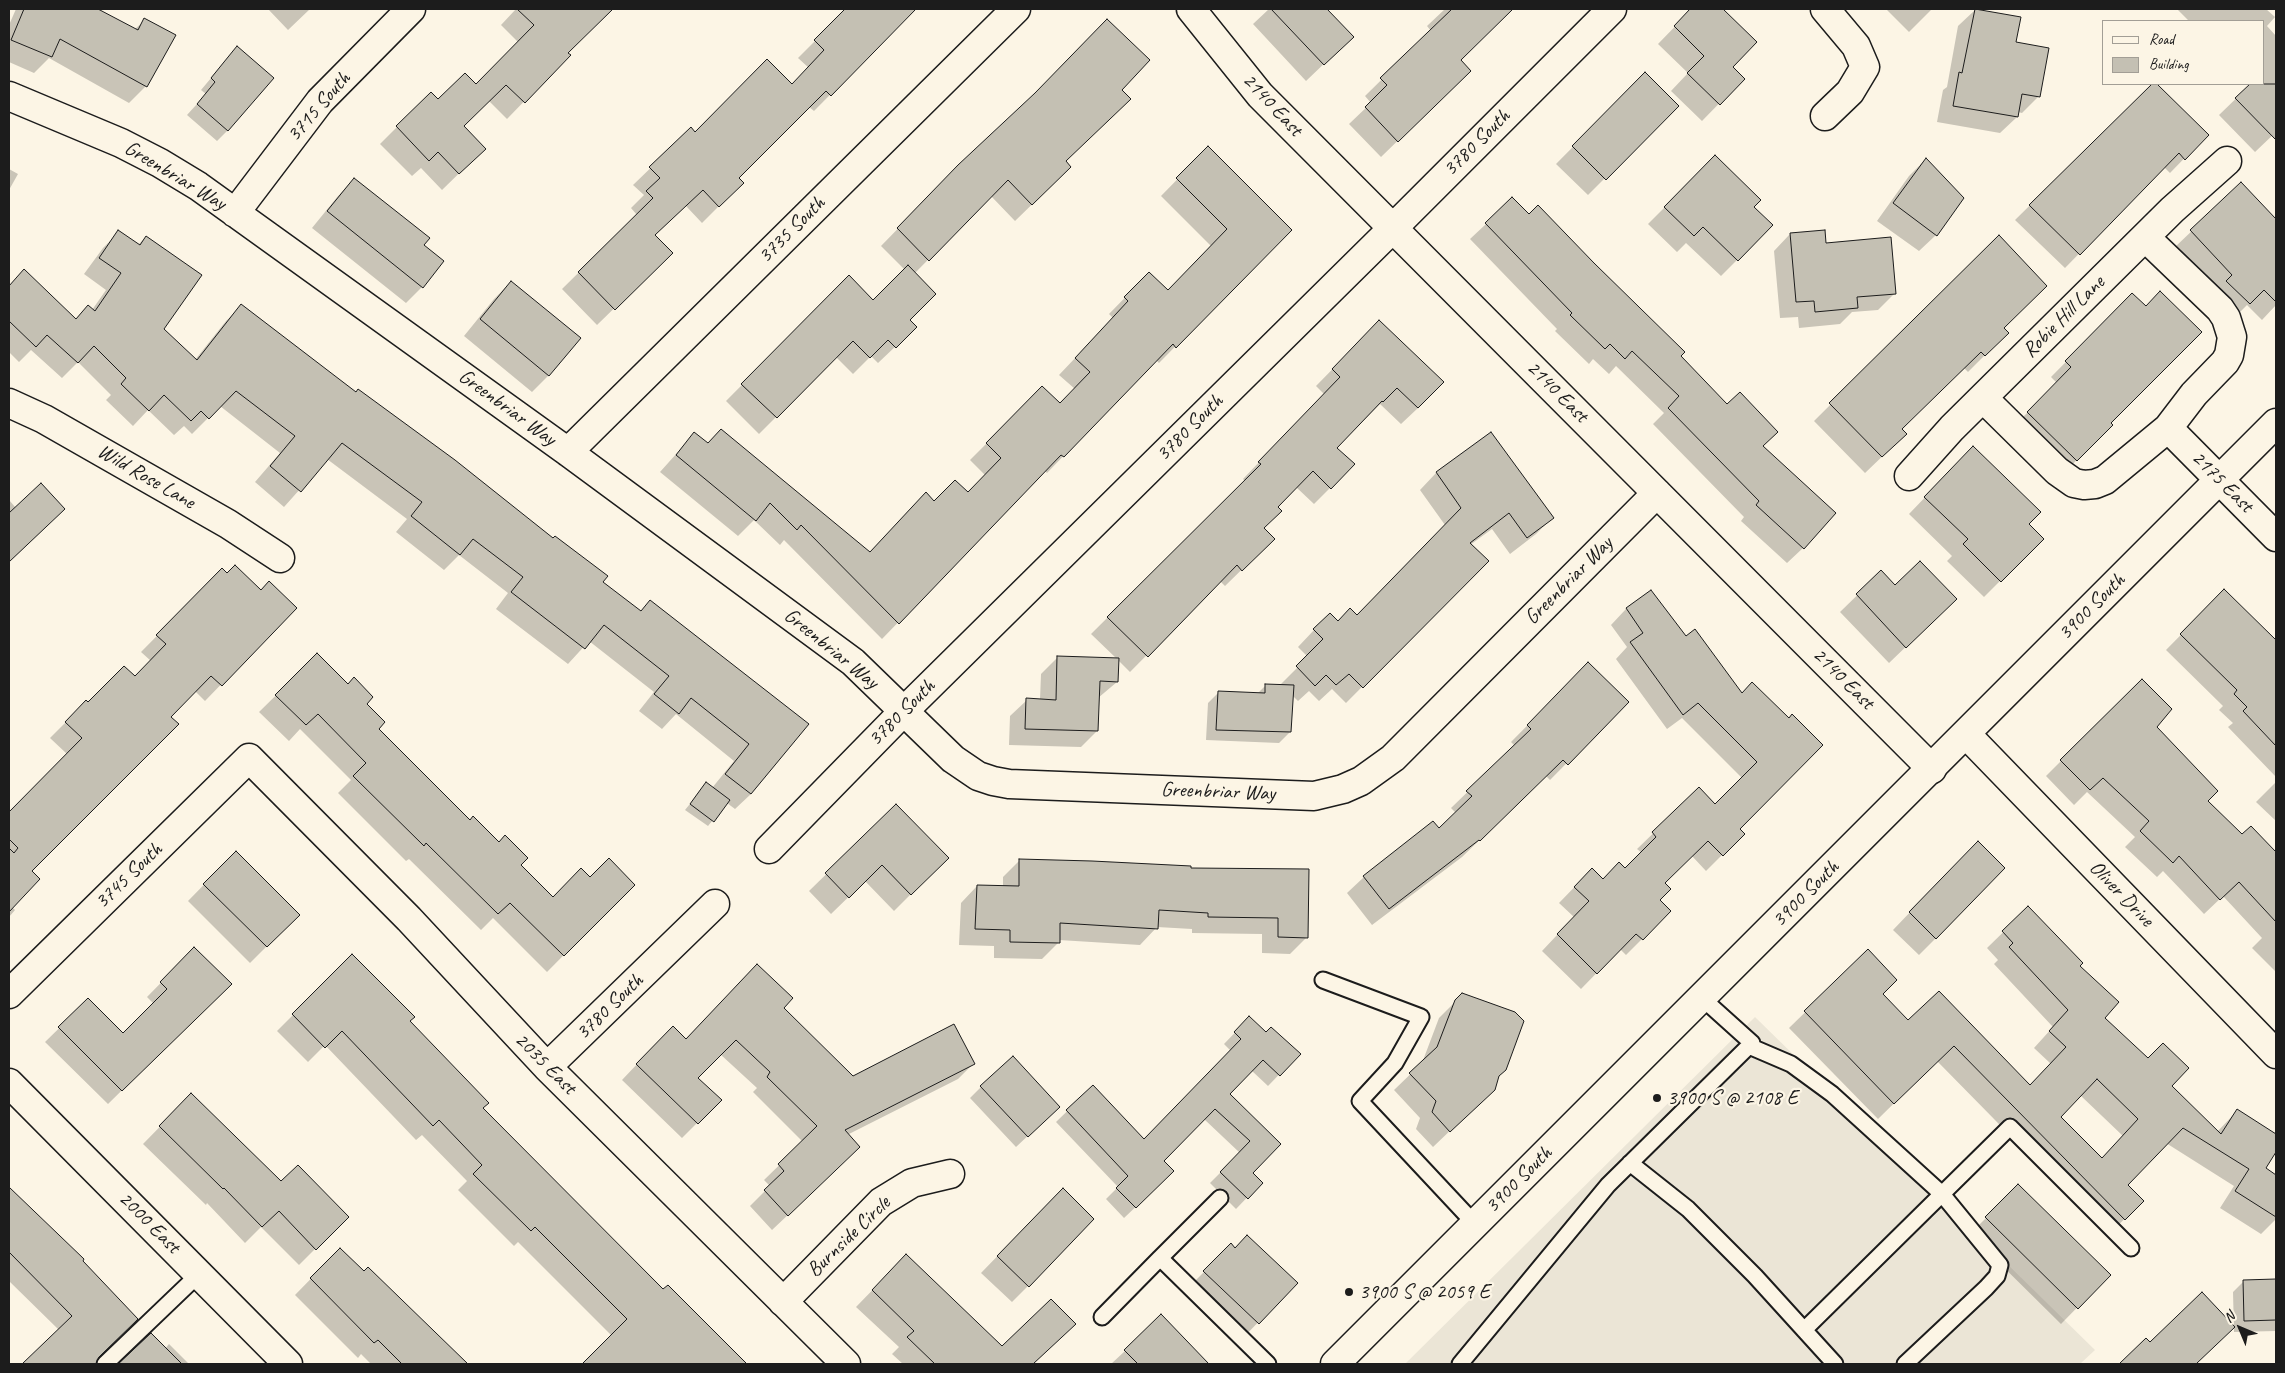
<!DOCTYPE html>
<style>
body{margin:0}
#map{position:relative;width:2285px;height:1373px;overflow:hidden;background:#fcf5e5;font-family:Caveat,sans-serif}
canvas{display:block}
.frame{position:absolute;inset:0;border:10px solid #1c1c1c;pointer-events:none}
.legend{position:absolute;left:2102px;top:20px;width:162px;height:65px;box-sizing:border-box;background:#fcf5e5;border:1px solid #a29e95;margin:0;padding:6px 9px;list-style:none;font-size:15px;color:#1c1c1c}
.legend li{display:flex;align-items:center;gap:10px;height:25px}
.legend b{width:25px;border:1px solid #a29e95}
.north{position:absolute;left:2215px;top:1303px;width:50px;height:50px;-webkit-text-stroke:4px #fcf5e5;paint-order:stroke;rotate:315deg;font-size:14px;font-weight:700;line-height:20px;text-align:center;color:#1c1c1c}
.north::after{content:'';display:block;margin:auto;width:18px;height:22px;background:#1c1c1c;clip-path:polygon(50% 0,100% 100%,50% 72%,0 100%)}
</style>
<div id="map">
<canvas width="2285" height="1373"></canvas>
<div class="frame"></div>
<ul class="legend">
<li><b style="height:6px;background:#fcf5e5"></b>Road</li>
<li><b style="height:14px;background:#c4c0b3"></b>Building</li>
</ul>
<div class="north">N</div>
</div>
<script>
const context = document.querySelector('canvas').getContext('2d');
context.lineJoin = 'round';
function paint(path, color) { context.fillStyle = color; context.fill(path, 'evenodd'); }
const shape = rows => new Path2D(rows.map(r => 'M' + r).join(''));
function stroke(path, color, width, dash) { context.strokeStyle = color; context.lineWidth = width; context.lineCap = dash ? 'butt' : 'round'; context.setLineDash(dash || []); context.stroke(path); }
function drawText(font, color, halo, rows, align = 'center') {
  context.font = font + ' Caveat,sans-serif'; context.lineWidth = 4.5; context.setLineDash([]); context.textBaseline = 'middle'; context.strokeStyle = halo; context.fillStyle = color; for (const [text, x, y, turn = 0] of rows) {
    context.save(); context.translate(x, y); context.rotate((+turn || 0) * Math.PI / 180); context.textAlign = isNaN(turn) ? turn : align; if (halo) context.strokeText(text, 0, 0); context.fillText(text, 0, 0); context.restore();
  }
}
const built = shape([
 [1755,1017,2095,1350,2080,1364,1405,1364]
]);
const shadow = shape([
 [16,9,95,9,134,30,145,20,146,86,129,103,49,58,34,73,9,62,9,25],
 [268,9,310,9,288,30],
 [516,9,612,9,567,53,569,55,507,119,488,100,462,126,484,149,442,190,421,168,412,176,380,144,431,93,438,101,476,86,518,42,501,25],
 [847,9,915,9,814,111,809,107,738,178,742,183,702,223,686,206,654,235,671,253,597,325,562,289,637,215,631,208,644,195,633,185,691,129,695,133,792,85,809,68,798,58],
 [1269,9,1325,9,1352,37,1306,81,1253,24],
 [1445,9,1512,9,1459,60,1453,87,1381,157,1349,124,1371,103,1365,96,1431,31,1427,26],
 [1692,9,1721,9,1756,42,1731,67,1743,79,1702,121,1671,91,1688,73,1658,44],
 [1886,9,1932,9,1909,32],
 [2177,9,2266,9,2275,17,2267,26,2276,36,2276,132,2255,152,2219,115,2251,84,2264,84,2264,21,2189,21],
 [1975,10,2015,43,2038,97,2022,113,2018,112,2017,117,2000,133,1937,122,1943,90,1947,87,1958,26],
 [227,59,228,130,217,141,187,115,206,94,201,90],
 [1645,74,1677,106,1588,195,1556,164],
 [2153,84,2207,135,2170,173,2164,167,2065,268,2015,220],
 [1120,90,1064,161,1053,184,1015,221,991,196,914,274,909,320,916,327,878,363,871,356,853,374,836,357,759,434,726,401,849,277,873,301,905,270,881,246,959,166],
 [1208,148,1290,230,1159,363,1156,360,1047,473,1045,471,882,639,784,540,780,545,754,520,738,536,660,472,694,434,870,553,934,503,968,493,985,475,970,460,1042,388,1060,405,1075,389,1059,375,1113,318,1109,314,1149,273,1168,292,1212,247,1161,196],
 [1715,157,1752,207,1737,260,1721,276,1686,243,1677,252,1648,224],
 [1926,159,1936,235,1919,251,1877,221,1909,176],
 [9,169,18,174,9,190],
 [354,179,423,245,422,287,406,303,312,228,338,196],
 [2241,184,2276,221,2276,305,2262,320,2247,305,2232,320,2174,248],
 [1486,224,1679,356,1762,446,1803,548,1787,563,1741,521,1744,517,1653,424,1664,413,1616,366,1609,374,1593,359,1589,364,1555,331,1557,329,1470,239],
 [119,232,138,245,146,237,162,329,195,360,226,321,242,306,640,612,650,602,807,724,751,794,735,809,727,803,708,826,685,810,706,784,712,788,734,761,676,714,662,729,639,711,654,692,589,641,568,664,496,609,508,593,459,555,444,570,396,532,407,519,327,459,284,507,255,482,280,453,220,406,192,434,184,426,174,435,148,410,133,426,106,400,111,395,78,362,62,378,31,350,19,362,9,352,9,287,24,271,75,320,92,310,106,290,84,274,103,248],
 [1790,234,1825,245,1895,293,1878,310,1852,312,1840,324,1799,328,1798,317,1780,318,1774,251],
 [1999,237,2002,328,1991,349,1968,372,1964,368,1900,429,1889,450,1865,473,1814,421],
 [511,282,549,375,532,392,464,336,494,299],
 [2132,295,2109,423,2111,425,2062,475,2013,427,2057,383,2051,377],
 [1363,338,1418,408,1401,424,1380,404,1336,448,1330,488,1314,504,1296,487,1276,507,1263,528,1273,539,1225,586,1220,581,1130,672,1118,660,1117,682,1098,698,1097,731,1081,747,1009,745,1010,716,1027,700,1040,700,1041,674,1058,657,1117,659,1091,634,1245,481,1243,479,1324,394,1316,386],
 [1491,433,1552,518,1536,534,1510,554,1492,529,1470,545,1487,561,1346,703,1332,689,1319,701,1309,691,1298,701,1292,695,1290,732,1279,743,1206,740,1208,703,1219,692,1257,694,1266,685,1282,685,1281,684,1308,657,1298,647,1314,630,1330,615,1338,622,1356,617,1445,525,1420,490,1436,473],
 [1957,464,2042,539,1984,597,1947,561,1952,556,1909,514],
 [9,500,16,508,47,526,9,562],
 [222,570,295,608,205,701,195,691,30,871,12,907,15,910,9,917,9,813,67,754,50,738,86,702,88,704,135,678,151,661,141,652],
 [1881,572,1895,586,1938,616,1889,663,1840,612],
 [1651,591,1686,638,1742,695,1789,719,1738,829,1743,834,1706,871,1692,856,1663,883,1658,900,1670,911,1626,955,1620,949,1581,989,1542,951,1574,917,1559,903,1592,869,1603,880,1625,869,1642,853,1637,849,1699,789,1715,805,1742,778,1682,718,1667,729,1616,659,1627,647,1611,625,1626,609],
 [2224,591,2276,642,2276,777,2228,727,2233,723,2219,710,2223,706,2166,650],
 [317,655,365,704,377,729,470,821,519,865,553,898,590,879,633,885,547,972,493,918,481,930,409,859,406,861,338,793,351,780,300,729,289,741,259,712],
 [1588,664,1627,702,1550,780,1546,776,1462,857,1372,925,1347,893,1364,877,1439,830,1456,813,1451,808,1515,746,1511,742],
 [2142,680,2155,727,2206,801,2242,836,2251,828,2276,854,2276,972,2252,948,2262,938,2223,896,2204,914,2163,871,2157,877,2125,847,2135,837,2087,792,2074,805,2046,776],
 [2276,782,2276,821,2256,802],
 [896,806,947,858,894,911,865,881,831,914,809,891],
 [236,852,298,915,250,963,188,901],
 [1961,859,1936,938,1919,955,1893,930],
 [1020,860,1190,869,1308,870,1307,937,1290,954,1262,953,1262,934,1192,933,1192,929,1157,927,1140,945,1059,940,1058,943,1042,959,994,958,994,946,959,945,961,903,977,886,1003,887,1003,877],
 [2028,908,2078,966,2103,1018,2217,1132,2237,1111,2276,1135,2276,1149,2264,1169,2276,1176,2276,1219,2261,1234,2220,1208,2234,1186,2166,1143,2127,1185,2143,1201,2108,1235,1937,1061,1878,1119,1789,1028,1868,951,1881,994,1908,1022,1939,993,2029,1086,2051,1064,2034,1048,2053,1027,1994,964,1998,960,1987,948],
 [2080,1095,2123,1136,2101,1159,2059,1117],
 [194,949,230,984,108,1104,45,1042,88,1000,123,1035,154,1004,147,997],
 [352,956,482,1108,663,1291,668,1287,744,1364,584,1364,612,1336,518,1242,514,1246,458,1190,467,1181,422,1135,416,1140,325,1045,308,1062,277,1031],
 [1462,995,1498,1076,1476,1106,1433,1147,1416,1129,1420,1118,1394,1090,1422,1063,1439,1018],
 [782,1008,853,1078,973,1064,958,1079,847,1135,844,1162,772,1230,750,1206,770,1186,764,1180,803,1142,753,1092,757,1088,720,1054,697,1078,720,1100,682,1138,622,1080,658,1042,686,1040],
 [1249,1018,1266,1034,1299,1054,1268,1086,1251,1070,1228,1094,1279,1144,1251,1173,1261,1183,1236,1209,1210,1183,1240,1153,1204,1119,1163,1161,1162,1182,1124,1218,1106,1199,1118,1187,1056,1122,1093,1086,1144,1140,1231,1051,1224,1044],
 [981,1087,1048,1117,1016,1147,970,1098],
 [191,1095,281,1183,347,1217,299,1265,261,1227,245,1243,207,1203,206,1205,143,1144],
 [2018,1186,2109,1275,2061,1324,1970,1234],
 [9,1188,82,1259,81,1261,122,1333,90,1364,24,1364,59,1330,9,1281],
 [1046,1206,1028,1286,1012,1302,981,1273],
 [1231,1245,1296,1283,1241,1340,1188,1288],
 [340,1249,364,1272,368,1268,465,1364,371,1364,361,1354,358,1358,295,1295],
 [890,1272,1002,1348,1058,1340,1033,1364,903,1364,892,1354,899,1347,856,1307],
 [2244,1281,2276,1281,2276,1331,2234,1332,2233,1292],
 [1161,1316,1208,1364,1111,1364,1125,1351],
 [151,1334,165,1349,169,1344,189,1364,120,1364],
 [2146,1340,2150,1344,2221,1340,2195,1364,2121,1364]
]);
const building = shape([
 [24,9,98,9,138,30,144,18,176,35,147,87,60,39,52,57,11,40,24,9],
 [517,9,613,9,568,53,571,55,525,103,506,85,464,126,486,149,459,174,438,152,429,161,396,126,431,92,438,99,465,73,476,84,534,25,517,9],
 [845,9,916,9,831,96,826,91,739,178,744,183,719,207,703,190,655,235,673,253,615,310,578,272,653,198,646,191,660,178,649,167,691,127,695,132,767,59,792,84,824,50,814,40,845,9],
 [1271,9,1327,9,1354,37,1324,65,1271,9],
 [1452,9,1513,9,1461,60,1471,71,1398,142,1365,107,1387,85,1380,78,1452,9],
 [1690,9,1723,9,1757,42,1733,67,1745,79,1720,105,1687,73,1704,56,1674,26,1690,9],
 [1975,9,2021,17,2016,42,2049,48,2040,97,2022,94,2018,117,1953,106,1959,72,1962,73,1975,9],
 [1107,19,1150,60,1122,90,1131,99,1066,161,1071,167,1032,205,1008,180,929,261,897,228,958,165,1035,93,1107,19],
 [237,46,274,78,228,131,197,104,215,82,211,78,237,46],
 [1645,72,1679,106,1606,180,1572,146,1645,72],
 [2152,84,2157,84,2209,135,2185,160,2179,153,2080,255,2029,205,2152,84],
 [2250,84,2276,84,2276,140,2235,98,2250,84],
 [1208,146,1292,230,1176,348,1173,344,1064,457,1061,455,899,624,801,525,797,530,770,503,756,521,676,455,694,432,708,443,721,429,870,552,926,492,934,501,955,480,968,492,1001,458,986,443,1042,386,1060,403,1090,372,1075,358,1128,301,1124,297,1149,272,1168,290,1227,229,1176,178,1208,146],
 [1715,155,1761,200,1754,207,1773,225,1738,261,1703,227,1694,236,1664,207,1715,155],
 [1926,158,1964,198,1937,236,1893,203,1926,158],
 [354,178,430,238,424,245,444,261,423,288,327,211,354,178],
 [2241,182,2276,219,2276,302,2264,290,2250,304,2226,281,2232,275,2190,230,2241,182],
 [1512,197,1529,214,1538,205,1594,263,1685,352,1681,356,1727,404,1740,392,1778,432,1763,446,1836,513,1804,549,1756,505,1759,501,1668,408,1679,396,1632,351,1625,359,1610,344,1605,349,1570,315,1572,313,1485,223,1512,197],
 [118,230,140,245,146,236,202,275,164,329,197,360,241,304,356,392,358,389,455,460,553,538,555,536,608,576,603,582,641,611,650,600,809,724,751,794,725,774,749,744,691,698,679,714,654,694,669,676,604,625,585,649,511,592,523,577,473,539,460,555,411,516,422,502,342,443,301,492,270,466,295,436,236,391,209,419,201,411,191,421,164,395,149,411,121,384,126,378,94,346,78,363,47,335,36,347,9,321,9,286,24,269,76,319,88,305,95,311,121,273,99,258,118,230],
 [1825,230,1826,243,1891,237,1896,294,1857,297,1858,308,1815,312,1814,301,1796,302,1790,233,1825,230],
 [1999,235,2047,286,2004,328,2009,333,1985,356,1981,352,1902,429,1907,434,1882,457,1829,403,1999,235],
 [908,265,936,294,910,320,917,327,896,348,888,340,870,358,853,341,777,418,741,384,849,275,873,300,908,265],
 [511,281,581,338,549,376,480,319,511,281],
 [2160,291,2202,332,2111,423,2113,425,2077,461,2027,412,2071,367,2065,361,2132,293,2146,306,2160,291],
 [1379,320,1444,382,1418,408,1397,388,1383,402,1382,401,1337,448,1355,464,1331,489,1313,471,1278,507,1282,511,1264,528,1275,539,1242,571,1237,565,1148,657,1107,617,1261,464,1258,462,1340,377,1332,369,1379,320],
 [1491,432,1554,518,1527,538,1509,513,1470,543,1489,561,1363,688,1349,674,1336,685,1326,675,1315,686,1296,666,1323,639,1313,629,1330,613,1338,621,1350,608,1357,615,1461,508,1436,472,1491,432],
 [1973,446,2041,512,2029,524,2044,539,2001,582,1963,544,1968,539,1924,497,1973,446],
 [41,483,65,509,9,562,9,513,41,483],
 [1920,561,1957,599,1906,648,1856,594,1881,570,1895,585,1920,561],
 [235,565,261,590,269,581,297,608,222,686,211,676,171,717,179,724,32,871,40,879,9,912,9,848,14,853,18,848,9,839,9,812,82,738,65,722,86,700,88,702,124,666,135,676,166,644,156,635,222,568,227,573,235,565],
 [2224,589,2276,640,2276,746,2243,711,2247,707,2234,694,2237,690,2180,634,2224,589],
 [1651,590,1686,636,1695,629,1742,693,1752,682,1789,718,1792,714,1823,745,1740,829,1745,834,1723,856,1708,841,1665,883,1671,889,1660,900,1671,911,1643,940,1636,934,1597,974,1557,934,1589,901,1574,887,1592,868,1603,879,1619,862,1625,868,1656,837,1652,832,1699,787,1715,804,1757,762,1698,703,1683,715,1630,642,1643,633,1626,608,1651,590],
 [317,653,348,684,354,677,373,697,367,704,385,722,379,729,470,820,473,816,499,842,505,835,528,858,521,865,553,897,581,868,590,877,609,858,635,885,564,956,510,903,498,914,426,843,424,846,353,776,366,763,318,714,306,725,275,695,317,653],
 [1057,656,1119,658,1118,682,1100,681,1098,731,1025,729,1026,698,1056,700,1057,656],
 [1588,662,1629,702,1568,765,1563,760,1480,841,1479,840,1389,909,1363,876,1433,821,1439,828,1472,796,1466,791,1531,729,1527,725,1588,662],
 [2142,679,2172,709,2157,727,2218,791,2208,801,2242,834,2251,826,2276,852,2276,922,2239,882,2220,900,2179,856,2173,863,2140,831,2149,821,2103,778,2090,790,2060,760,2142,679],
 [1265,684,1294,685,1291,732,1216,730,1218,691,1265,693,1265,684],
 [706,782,730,800,714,822,690,804,706,782],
 [896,804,949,858,911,895,882,865,849,898,825,873,896,804],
 [1978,841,2005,868,1936,939,1909,912,1978,841],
 [236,851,300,915,267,947,203,884,236,851],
 [1019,859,1092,861,1191,866,1191,868,1309,869,1308,938,1278,937,1278,918,1208,917,1208,913,1159,910,1158,929,1060,923,1060,943,1010,942,1010,930,975,929,977,885,1019,886,1019,859],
 [2028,906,2083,963,2080,966,2119,1002,2105,1018,2148,1058,2163,1043,2189,1068,2172,1086,2221,1134,2237,1109,2276,1134,2276,1152,2266,1168,2276,1175,2276,1217,2235,1191,2249,1169,2183,1128,2128,1185,2144,1201,2125,1220,1954,1046,1894,1104,1804,1011,1868,949,1897,980,1883,994,1908,1020,1939,991,2030,1085,2066,1047,2049,1031,2068,1010,2009,947,2013,943,2002,931,2028,906],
 [2097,1079,2138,1119,2102,1158,2061,1117,2097,1079],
 [194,947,232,984,122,1091,58,1027,88,998,123,1033,167,989,160,982,194,947],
 [352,954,415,1017,410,1021,489,1103,483,1108,663,1289,668,1285,747,1364,582,1364,627,1319,535,1227,531,1231,473,1174,482,1165,439,1120,433,1126,342,1031,325,1048,292,1014,352,954],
 [757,964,793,998,784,1008,853,1076,954,1024,975,1064,845,1130,860,1147,788,1216,764,1190,784,1171,778,1164,817,1126,767,1077,770,1072,736,1040,698,1078,722,1100,698,1124,636,1064,673,1026,686,1039,757,964],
 [1462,993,1515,1012,1524,1021,1506,1070,1499,1076,1495,1090,1450,1132,1432,1112,1436,1101,1409,1073,1437,1047,1455,1000,1462,993],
 [1249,1016,1266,1032,1271,1027,1301,1054,1280,1076,1263,1060,1230,1094,1281,1144,1253,1173,1263,1183,1248,1199,1220,1172,1250,1141,1215,1109,1164,1161,1174,1171,1136,1208,1116,1188,1128,1176,1066,1110,1093,1085,1144,1139,1241,1039,1234,1032,1249,1016],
 [1013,1056,1060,1107,1028,1137,980,1086,1013,1056],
 [191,1093,281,1181,298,1165,349,1217,316,1250,279,1211,262,1227,224,1188,223,1189,159,1126,191,1093],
 [2018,1184,2111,1275,2078,1309,1985,1217,2018,1184],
 [9,1187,84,1259,83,1261,138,1319,99,1357,96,1364,22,1364,72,1316,9,1252,9,1187],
 [1063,1188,1094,1219,1029,1287,997,1256,1063,1188],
 [1247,1235,1298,1283,1259,1324,1203,1271,1231,1243,1235,1248,1247,1235],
 [340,1248,364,1271,368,1267,468,1364,402,1364,378,1340,374,1343,310,1278,340,1248],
 [906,1254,1002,1346,1051,1299,1076,1324,1033,1364,935,1364,907,1337,914,1331,872,1290,906,1254],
 [2276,1279,2276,1320,2244,1321,2243,1280,2276,1279],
 [2202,1292,2235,1327,2196,1364,2119,1364,2146,1338,2150,1342,2202,1292],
 [1161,1314,1209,1364,1138,1364,1124,1350,1161,1314],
 [151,1333,182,1364,118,1364,151,1333]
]);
const service = shape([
 [1323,980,1421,1017,1395,1063,1360,1101,1475,1224],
 [1749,1046,1791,1064,1832,1094,1942,1194,2000,1265,1997,1276,1986,1288,1905,1364],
 [1630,1163,1688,1209,1755,1276,1835,1364],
 [1160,1258,1220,1198],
 [1102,1317,1160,1258,1268,1364],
 [1804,1330,2010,1127,2131,1248],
 [105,1364,199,1274],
 [1460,1364,1608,1185,1752,1043,1702,998]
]);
const minor = shape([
 [1191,9,1260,95,1932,769],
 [9,96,121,143,160,163,198,186,568,452,853,662,953,759,978,776,993,781,1009,784,1314,796,1343,789,1361,781,1393,758,1657,493],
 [1825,116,1850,92,1865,67,1856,46,1825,9],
 [235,213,320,101,411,9],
 [1983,398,2057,471,2074,483,2084,485,2095,484,2105,480,2168,428,2194,394,2225,362,2229,355,2232,337,2226,318,2220,309,2145,237],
 [9,403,44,419,228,524,280,558],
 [2168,428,2276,537],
 [568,452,1016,9],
 [1909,476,1952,428,2172,210,2227,161],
 [1966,734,2276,1054],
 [769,849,904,711,1393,228,1612,9],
 [9,994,249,758,409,919,547,1067,846,1364],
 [547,1067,715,904],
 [783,1302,881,1202,912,1183,950,1174]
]);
const tertiary = shape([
 [9,1083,288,1364]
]);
const secondary = shape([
 [1335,1364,2276,423]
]);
const markers = [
 [1657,1098,5,"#1c1c1c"],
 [1349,1292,5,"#1c1c1c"]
];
const streetNames = [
 ["2140 East",1272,105,47],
 ["3715 South",319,107,-49],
 ["3780 South",1477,143,-45],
 ["Greenbriar Way",175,176,31],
 ["3735 South",792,230,-45],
 ["Robie Hill Lane",2064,317,-45],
 ["2140 East",1557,392,45],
 ["Greenbriar Way",507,408,36],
 ["3780 South",1190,428,-45],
 ["Wild Rose Lane",146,477,30],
 ["2175 East",2222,482,45],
 ["Greenbriar Way",1569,581,-45],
 ["3900 South",2092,607,-45],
 ["Greenbriar Way",831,649,39],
 ["2140 East",1843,679,45],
 ["3780 South",902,713,-45],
 ["Greenbriar Way",1218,792,2],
 ["3745 South",129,876,-44],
 ["3900 South",1806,894,-45],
 ["Oliver Drive",2121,894,46],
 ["3780 South",610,1007,-44],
 ["2035 East",545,1064,45],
 ["3900 South",1519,1180,-45],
 ["2000 East",149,1223,45],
 ["Burnside Circle",849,1237,-44]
];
const poiNames = [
 ["3900 S @ 2108 E",1667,1098],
 ["3900 S @ 2059 E",1359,1292]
];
paint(built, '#ebe5d6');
paint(shadow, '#0003');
paint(building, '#c4c0b3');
stroke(building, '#1c1c1c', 1);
stroke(service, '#1c1c1c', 19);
stroke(minor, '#1c1c1c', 31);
stroke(tertiary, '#1c1c1c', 31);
stroke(secondary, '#1c1c1c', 31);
stroke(service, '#fcf5e5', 15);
stroke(minor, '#fcf5e5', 28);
stroke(tertiary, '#fcf5e5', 28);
stroke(secondary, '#fcf5e5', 28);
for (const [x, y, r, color] of markers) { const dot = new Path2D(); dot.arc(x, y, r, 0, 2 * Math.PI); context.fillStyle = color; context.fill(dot); stroke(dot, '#fcf5e5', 2); }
drawText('21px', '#1c1c1c', '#fcf5e5', streetNames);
drawText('21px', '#1c1c1c', '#fcf5e5', poiNames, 'left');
</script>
